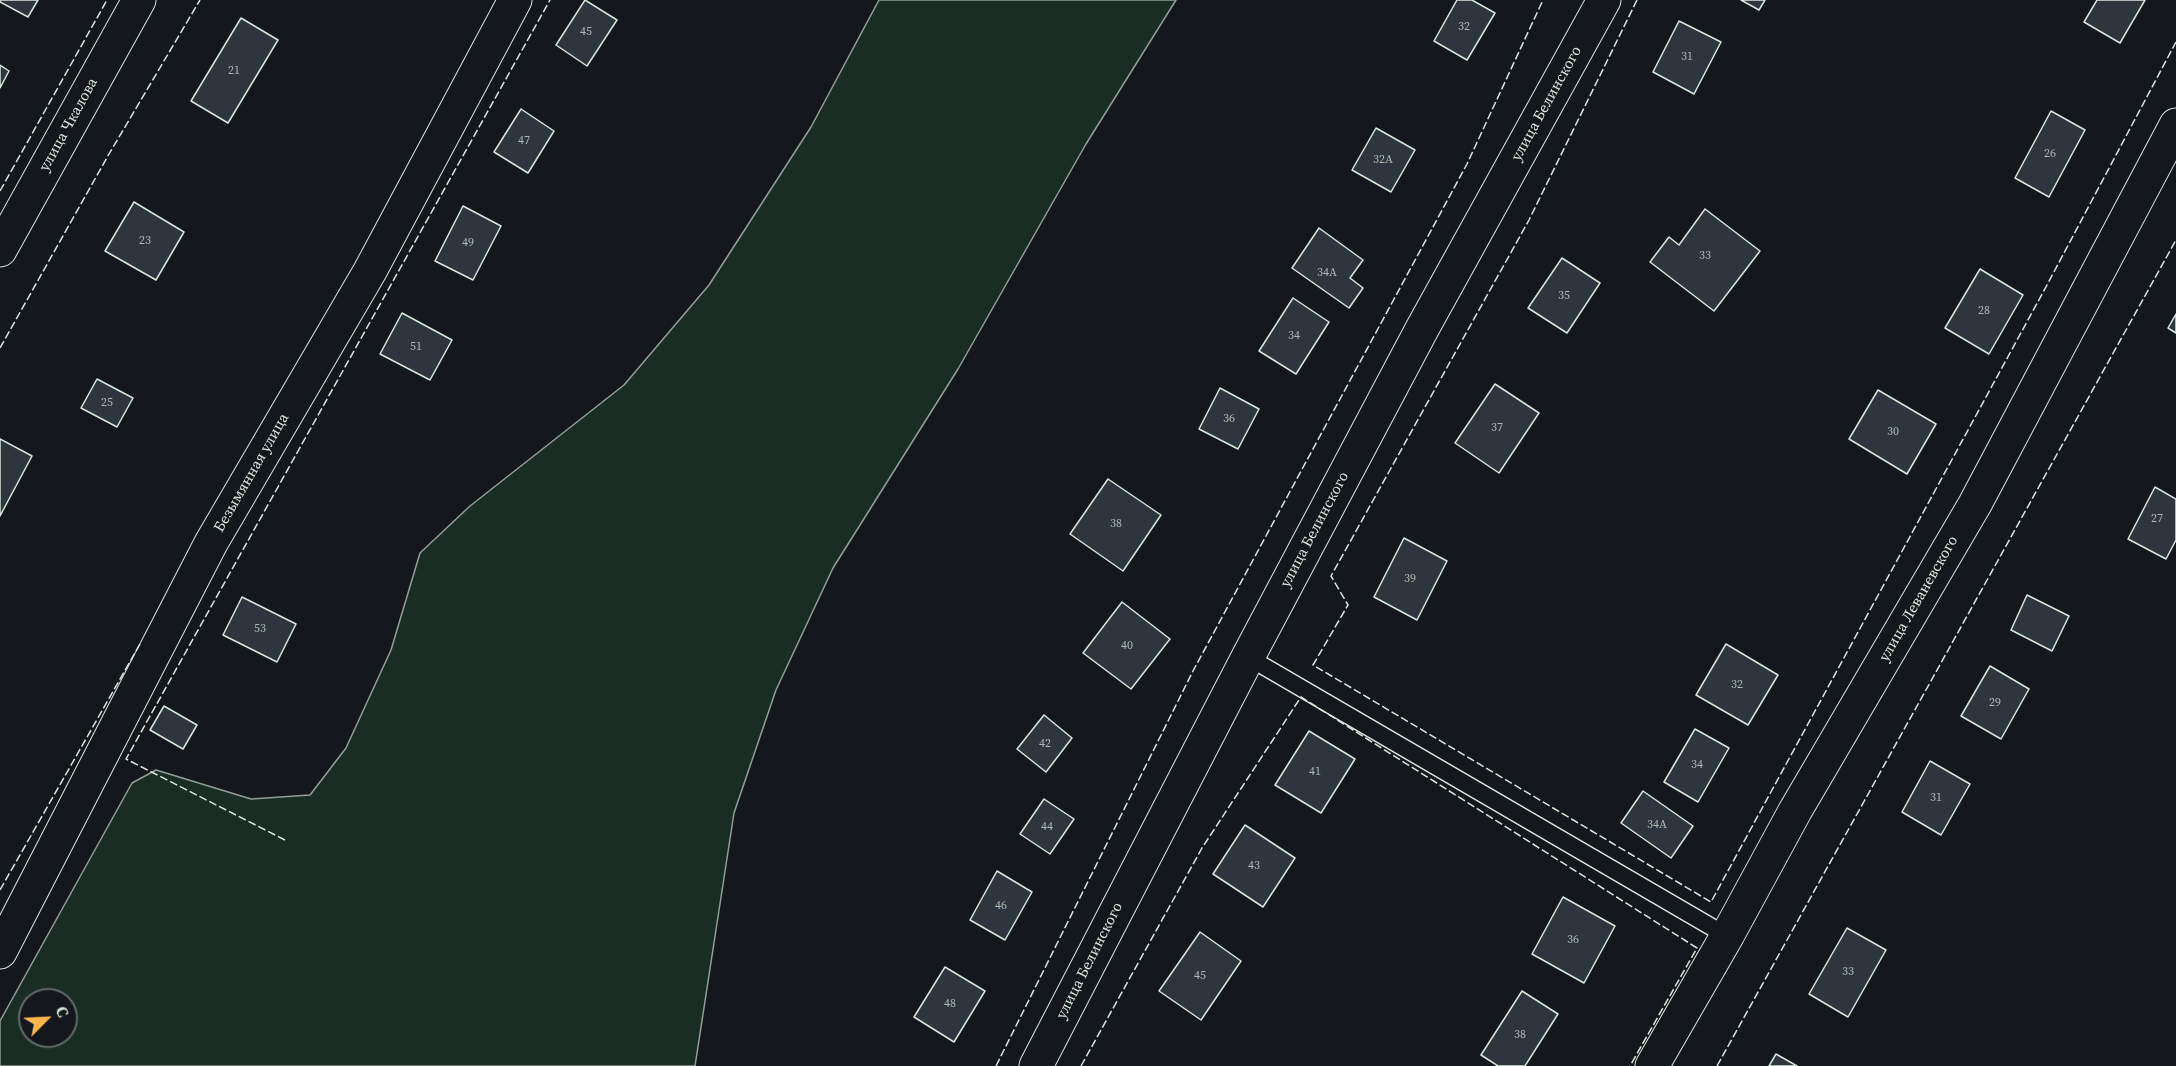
<!DOCTYPE html>
<meta charset="utf-8">
<style>
body{margin:0}
#map{position:relative;width:2176px;height:1066px;overflow:hidden;background:#14181c;font-family:"Source Serif 4",serif}
canvas{display:block}
.north{position:absolute;left:18px;top:988px;width:60px;height:60px;box-sizing:border-box;background:#14181c;border:2px solid #626a69;border-radius:50%;rotate:66deg;font-size:16px;font-weight:700;line-height:24px;text-align:center;color:#d8e6dc}
.north::after{content:'';display:block;margin:auto;width:21px;height:27px;background:#ffb74d;clip-path:polygon(50% 0,100% 100%,50% 72%,0 100%)}
</style>
<div id="map">
<canvas width="2176" height="1066"></canvas>
<div class="north">С</div>
</div>
<script>
const context = document.querySelector('canvas').getContext('2d');
context.lineJoin = 'round';
function paint(path, color) { context.fillStyle = color; context.fill(path, 'evenodd'); }
const shape = rows => new Path2D(rows.map(r => 'M' + r).join(''));
function stroke(path, color, width, dash) { context.strokeStyle = color; context.lineWidth = width; context.lineCap = dash ? 'butt' : 'round'; context.setLineDash(dash || []); context.stroke(path); }
function drawText(font, color, halo, rows, align = 'center') {
  context.font = font + ' "Source Serif 4",serif'; context.lineWidth = 4.5; context.setLineDash([]); context.textBaseline = 'middle'; context.strokeStyle = halo; context.fillStyle = color; for (const [text, x, y, turn = 0] of rows) {
    context.save(); context.translate(x, y); context.rotate((+turn || 0) * Math.PI / 180); context.textAlign = isNaN(turn) ? turn : align; if (halo) context.strokeText(text, 0, 0); context.fillText(text, 0, 0); context.restore();
  }
}
const green = shape([
 [879,0,1176,0,1086,144,958,369,833,568,776,690,734,813,695,1066,0,1066,0,1021,132,783,156,770,251,799,310,795,346,748,391,650,420,553,470,506,624,385,709,285,811,127,879,0],
 [30,1000,66,1000,66,1036,30,1036,30,1000]
]);
const building = shape([
 [0,0,38,0,28,17,0,2,0,0],
 [585,0,617,20,587,66,556,45,585,0],
 [1457,0,1472,0,1495,13,1467,60,1434,41,1457,0],
 [1741,0,1765,0,1759,10,1741,0],
 [2097,0,2145,0,2120,43,2084,22,2097,0],
 [241,18,278,40,228,123,191,101,241,18],
 [1679,21,1721,42,1694,94,1653,72,1679,21],
 [0,65,9,71,0,88,0,65],
 [521,109,554,131,528,173,494,152,521,109],
 [2051,111,2085,130,2049,197,2015,178,2051,111],
 [1376,128,1415,150,1391,192,1352,170,1376,128],
 [134,202,184,232,156,280,105,251,134,202],
 [463,206,501,226,473,280,435,261,463,206],
 [1705,209,1760,251,1714,311,1650,262,1669,237,1679,245,1705,209],
 [1319,228,1363,260,1350,278,1363,288,1349,308,1292,268,1319,228],
 [1562,258,1600,283,1567,333,1528,308,1562,258],
 [1980,269,2023,295,1989,354,1945,328,1980,269],
 [1293,298,1329,322,1296,374,1259,351,1293,298],
 [402,313,452,340,430,380,380,354,402,313],
 [2176,314,2176,333,2168,328,2176,314],
 [97,379,133,398,117,427,81,408,97,379],
 [1495,384,1539,413,1499,473,1455,443,1495,384],
 [1220,388,1259,409,1238,449,1199,429,1220,388],
 [1878,390,1936,424,1907,474,1849,439,1878,390],
 [0,439,32,456,0,516,0,439],
 [1108,479,1161,515,1123,571,1070,534,1108,479],
 [2155,487,2176,499,2176,540,2166,559,2128,539,2155,487],
 [1404,538,1447,561,1417,620,1374,597,1404,538],
 [2027,595,2069,616,2052,651,2011,630,2027,595],
 [242,597,296,624,277,662,223,635,242,597],
 [1122,602,1170,639,1131,689,1083,653,1122,602],
 [1726,644,1778,675,1748,725,1696,695,1726,644],
 [1990,666,2029,689,2001,739,1961,716,1990,666],
 [164,706,197,725,183,749,150,730,164,706],
 [1044,715,1072,738,1046,772,1017,749,1044,715],
 [1695,729,1729,748,1698,802,1664,782,1695,729],
 [1309,731,1355,759,1321,813,1275,785,1309,731],
 [1930,761,1970,784,1941,835,1902,812,1930,761],
 [1643,791,1693,826,1671,858,1621,823,1643,791],
 [1044,799,1074,819,1050,854,1020,834,1044,799],
 [1245,825,1295,858,1263,907,1213,874,1245,825],
 [997,871,1032,892,1005,940,970,920,997,871],
 [1563,897,1615,926,1584,983,1532,954,1563,897],
 [1847,928,1886,950,1848,1017,1809,994,1847,928],
 [1200,932,1241,961,1201,1020,1159,991,1200,932],
 [945,967,985,991,954,1042,914,1017,945,967],
 [1522,991,1558,1014,1525,1066,1498,1066,1481,1055,1522,991],
 [1776,1054,1797,1066,1769,1066,1776,1054]
]);
const lane = shape([
 [1248,657,1727,936]
]);
const street = shape([
 [0,250,139,0],
 [0,952,211,543,370,271,515,0],
 [1036,1066,1248,657,1422,329,1604,0],
 [1652,1066,1727,936,1795,811,1975,504,2176,125]
]);
const fence = shape([
 [1637,0,1529,220,1331,576,1348,605,1313,665,1711,902,2047,285,2176,42],
 [0,191,107,0],
 [0,348,109,154,200,0],
 [285,840,126,759,550,0],
 [0,890,140,644],
 [996,1066,1193,671,1467,164,1543,0],
 [1081,1066,1202,848,1301,697,1697,948,1630,1066],
 [1717,1066,2176,240]
]);
const numberNames = [
 ["32",1464,27],
 ["45",586,32],
 ["31",1687,57],
 ["21",234,71],
 ["47",524,141],
 ["26",2050,154],
 ["32А",1383,160],
 ["23",145,241],
 ["49",468,243],
 ["33",1705,256],
 ["34А",1327,273],
 ["35",1564,296],
 ["28",1984,311],
 ["34",1294,336],
 ["51",416,347],
 ["25",107,403],
 ["36",1229,419],
 ["37",1497,428],
 ["30",1893,432],
 ["27",2157,519],
 ["38",1116,524],
 ["39",1410,579],
 ["53",260,629],
 ["40",1127,646],
 ["32",1737,685],
 ["29",1995,703],
 ["42",1045,744],
 ["34",1697,765],
 ["41",1315,772],
 ["31",1936,798],
 ["34А",1657,825],
 ["44",1047,827],
 ["43",1254,866],
 ["46",1001,906],
 ["36",1573,940],
 ["33",1848,972],
 ["45",1200,976],
 ["48",950,1004],
 ["38",1520,1035]
];
const streetNames = [
 ["улица Белинского",1547,104,-61],
 ["улица Чкалова",69,125,-61],
 ["Безымянная улица",252,473,-60],
 ["улица Белинского",1315,530,-62],
 ["улица Леваневского",1919,599,-60],
 ["улица Белинского",1090,961,-63]
];
paint(green, '#1a2d24');
stroke(green, '#939e99', 1.5);
paint(building, '#2c363c');
stroke(building, '#d8e6dc', 1.5);
stroke(lane, '#d8e6dc', 19);
stroke(street, '#d8e6dc', 35);
stroke(lane, '#14181c', 16);
stroke(street, '#14181c', 33);
stroke(fence, '#d8e6dc', 1.5, [8, 3]);
drawText('12px', '#adbab4', null, numberNames);
drawText('15px', '#d8e6dc', '#14181c', streetNames);
</script>
